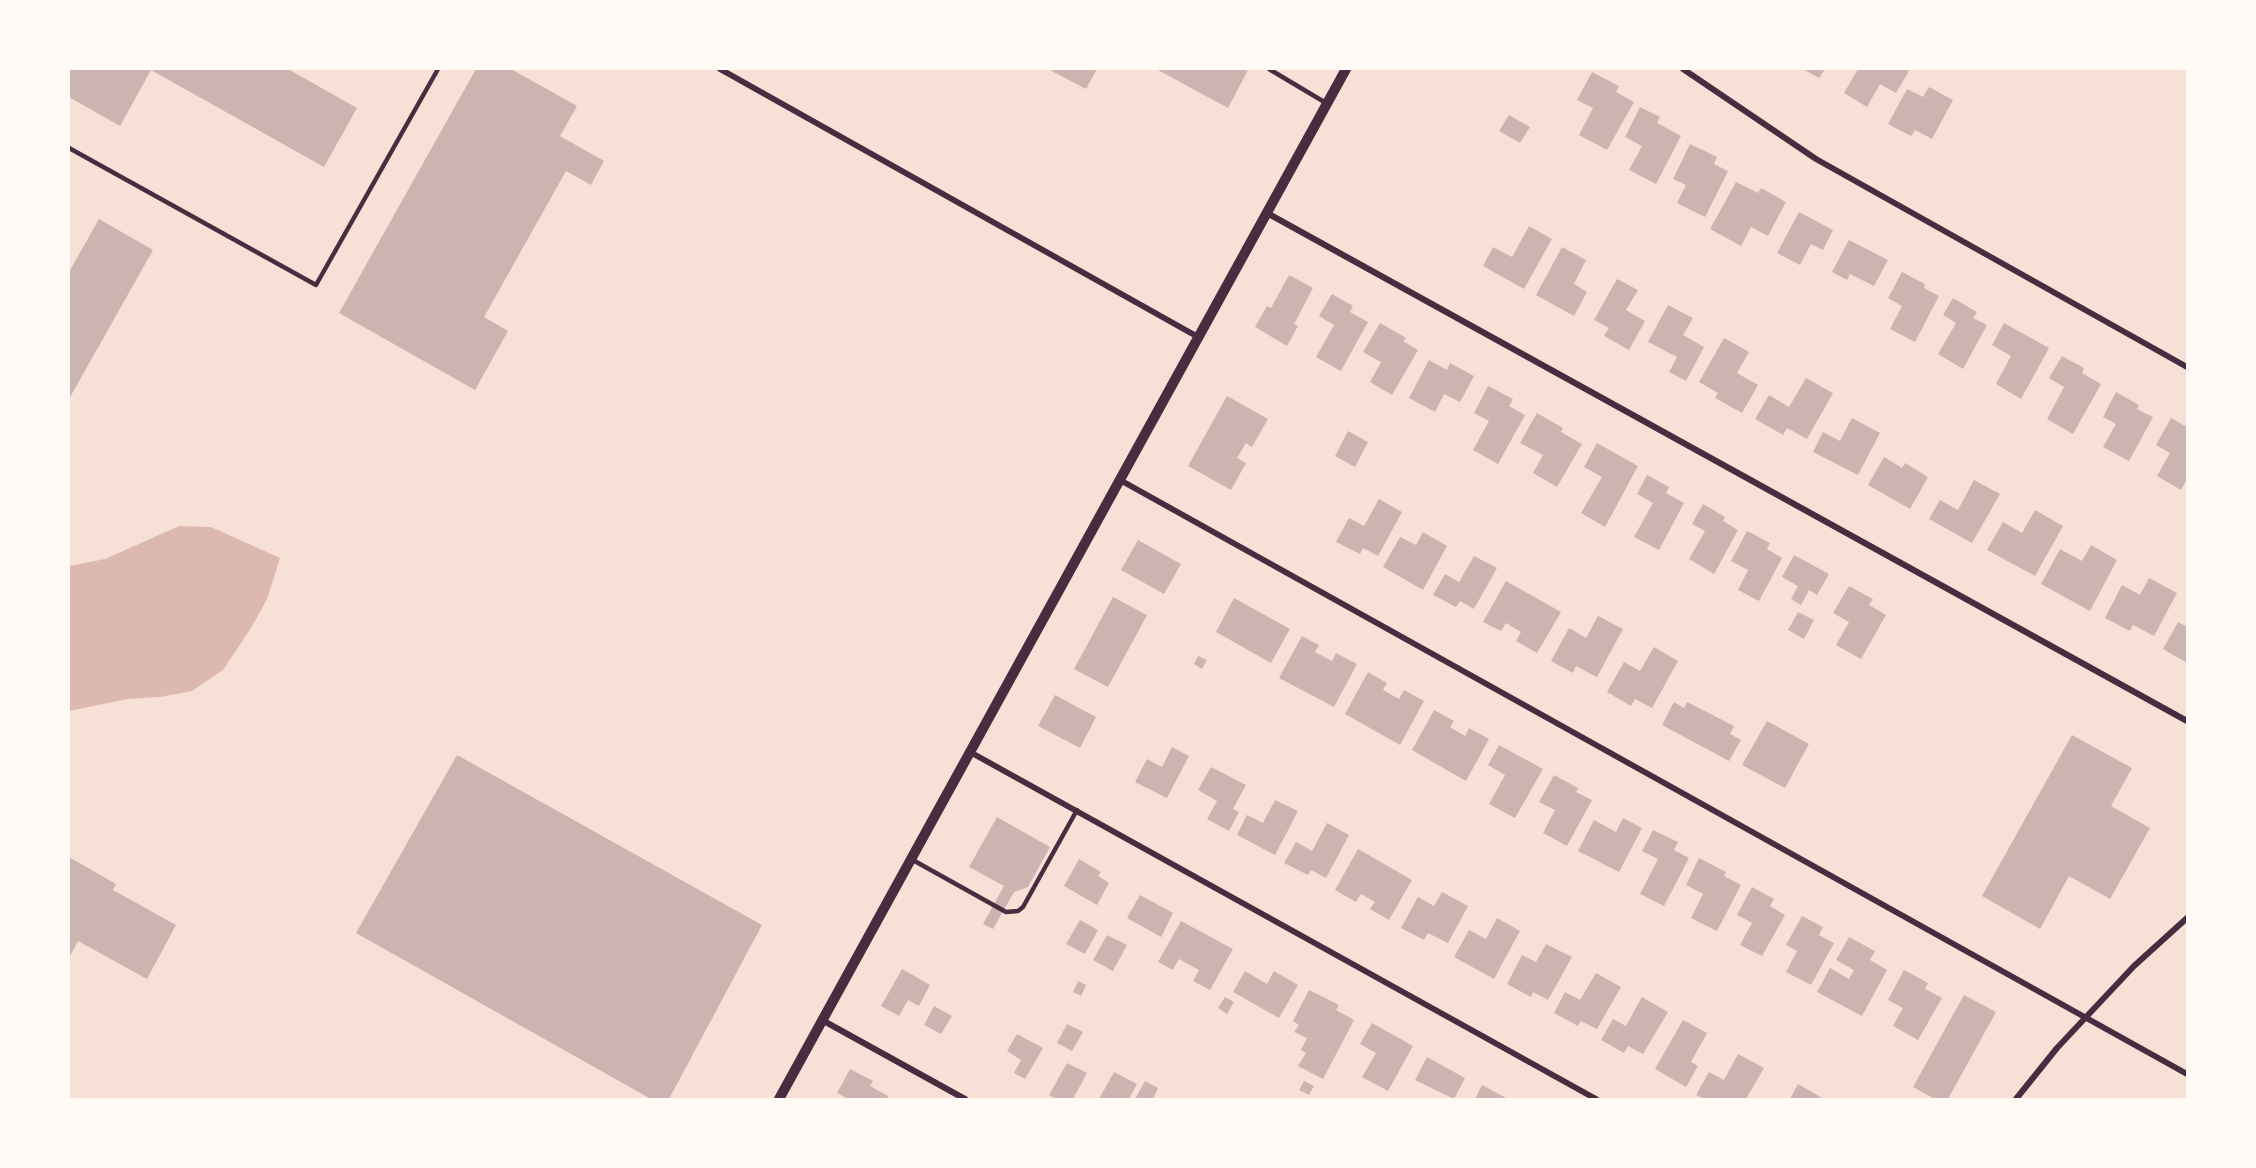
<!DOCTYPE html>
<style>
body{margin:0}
#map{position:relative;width:2256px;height:1168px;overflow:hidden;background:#f7e1d7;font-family:Mulish,sans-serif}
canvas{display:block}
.frame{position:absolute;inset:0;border:70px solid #fffaf5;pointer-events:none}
</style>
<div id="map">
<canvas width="2256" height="1168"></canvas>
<div class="frame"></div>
</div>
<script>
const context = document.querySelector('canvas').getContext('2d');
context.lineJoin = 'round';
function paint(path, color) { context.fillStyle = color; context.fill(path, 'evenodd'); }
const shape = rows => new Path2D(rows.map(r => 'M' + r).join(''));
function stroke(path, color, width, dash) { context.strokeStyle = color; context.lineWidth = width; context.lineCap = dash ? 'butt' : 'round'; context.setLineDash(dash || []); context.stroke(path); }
const water = shape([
 [179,526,211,527,280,558,267,599,251,628,223,670,192,691,160,697,128,699,69,711,69,566,105,559]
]);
const building = shape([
 [69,69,288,69,357,108,324,167,151,70,120,126,69,97],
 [476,69,511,69,577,106,560,136,604,161,591,185,566,171,484,317,508,331,475,390,339,313],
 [1048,69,1097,69,1086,89],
 [1156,69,1245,69,1248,70,1228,108],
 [1803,69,1825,69,1819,78],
 [1858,69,1906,69,1909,71,1896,93,1880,84,1867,107,1844,93],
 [1592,72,1619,86,1616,92,1634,102,1607,150,1579,135,1593,108,1577,100],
 [1929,87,1953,100,1932,139,1915,130,1911,136,1888,124,1907,89,1923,97],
 [1640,107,1660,117,1657,123,1681,136,1656,184,1629,170,1642,146,1625,137],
 [1509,115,1530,127,1520,143,1499,131],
 [1690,144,1717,157,1714,164,1728,171,1705,217,1677,203,1686,185,1673,179],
 [1736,182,1758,193,1761,188,1786,202,1768,236,1751,227,1741,246,1710,229],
 [1799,212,1833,230,1823,250,1811,244,1800,265,1777,253],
 [99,219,153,250,69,399,69,272],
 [1529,226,1552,239,1524,289,1483,266,1493,247,1512,257],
 [1849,240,1888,260,1874,286,1850,274,1847,280,1832,272],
 [1562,247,1586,260,1574,284,1587,292,1574,316,1536,295],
 [1902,272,1925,284,1924,288,1939,296,1915,342,1890,329,1902,306,1888,298],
 [1289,275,1313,288,1294,324,1298,326,1287,346,1255,327,1267,306,1271,308],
 [1617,279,1638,290,1626,310,1645,321,1629,350,1604,336,1609,328,1594,320],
 [1332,294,1353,306,1350,312,1368,322,1341,371,1316,357,1334,325,1319,316],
 [1953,298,1977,312,1973,318,1987,325,1963,369,1938,354,1956,323,1943,315],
 [1668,305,1693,318,1683,335,1704,347,1686,381,1669,372,1677,357,1648,342],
 [1380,323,1406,338,1403,341,1418,350,1392,395,1370,382,1381,362,1363,352],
 [2004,323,2049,348,2021,399,1996,384,2011,356,1992,345],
 [1724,338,1749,352,1737,373,1758,385,1742,413,1715,398,1718,393,1699,382],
 [2062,356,2084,368,2082,373,2101,384,2073,434,2047,419,2064,387,2049,378],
 [1429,360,1447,370,1450,363,1474,376,1460,402,1444,394,1435,412,1409,398],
 [1806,378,1833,393,1807,439,1787,428,1783,435,1755,419,1769,395,1789,407],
 [1488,386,1513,399,1509,406,1525,415,1498,464,1473,450,1489,421,1474,413],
 [2116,392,2139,405,2137,409,2153,417,2129,461,2103,447,2116,424,2103,417],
 [1227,396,1268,419,1252,447,1246,443,1237,458,1246,463,1231,490,1188,466],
 [1537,413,1563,428,1561,432,1582,444,1557,487,1533,473,1543,455,1520,443],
 [1852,418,1880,433,1858,475,1813,452,1823,432,1840,441],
 [2171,418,2187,427,2187,479,2181,490,2157,476,2170,453,2156,445],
 [1348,431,1368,442,1355,467,1335,456],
 [1597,443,1638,466,1605,527,1581,513,1602,477,1584,467],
 [1884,457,1902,468,1905,463,1928,477,1910,509,1868,485],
 [1647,475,1669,487,1666,493,1684,503,1659,550,1634,537,1653,503,1637,494],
 [1974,480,2000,494,1972,543,1929,519,1940,500,1958,510],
 [1379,499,1402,512,1378,556,1363,548,1360,554,1336,542,1349,518,1364,526],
 [1703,504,1725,517,1723,521,1738,530,1714,574,1689,559,1705,531,1692,524],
 [2035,510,2063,526,2035,576,1987,550,2003,522,2022,533],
 [1747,531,1770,543,1767,549,1782,558,1759,601,1738,590,1748,570,1731,561],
 [1423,532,1447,546,1423,590,1383,567,1400,537,1416,545],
 [1138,540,1181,564,1164,594,1121,570],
 [2091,545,2117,560,2090,611,2041,584,2060,549,2082,561],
 [1794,555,1829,574,1817,595,1809,590,1801,605,1791,599,1798,586,1782,577],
 [1474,556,1497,568,1474,609,1460,601,1456,607,1433,595,1445,574,1459,582],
 [2149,578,2177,593,2154,636,2133,625,2130,631,2105,618,2122,585,2140,595],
 [1506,581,1561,612,1537,653,1516,641,1521,632,1506,623,1501,631,1483,622],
 [1849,586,1873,599,1869,605,1886,615,1861,659,1836,645,1849,622,1833,613],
 [1113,597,1147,615,1108,687,1074,669],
 [1234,598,1290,629,1271,663,1216,632],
 [1798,612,1814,620,1804,639,1788,630],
 [1598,616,1623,629,1597,677,1576,666,1573,673,1551,661,1569,628,1586,638],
 [2178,622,2187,627,2187,663,2163,649],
 [1302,636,1319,645,1315,652,1332,661,1336,653,1357,664,1334,707,1279,678],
 [1654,647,1678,661,1652,708,1635,699,1631,706,1607,692,1624,662,1640,671],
 [1198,656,1207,660,1202,669,1194,664],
 [1368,672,1387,683,1383,690,1399,699,1404,690,1424,701,1400,745,1345,714],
 [1055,695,1096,717,1080,748,1038,726],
 [1674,702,1684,708,1687,702,1734,726,1730,734,1741,740,1729,761,1662,725],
 [1434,710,1454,721,1450,727,1465,736,1469,728,1489,739,1466,781,1412,750],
 [1767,721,1809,744,1785,788,1742,765],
 [2072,735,2132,768,2111,806,2150,828,2110,899,2069,876,2040,929,1982,896],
 [1499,745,1543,769,1515,818,1489,804,1505,775,1488,765],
 [1172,747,1189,756,1167,798,1135,782,1147,759,1162,767],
 [457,755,762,925,669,1099,651,1099,356,933],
 [1211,767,1246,785,1233,809,1239,812,1229,831,1207,819,1217,801,1198,790],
 [1554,775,1578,788,1576,792,1592,800,1567,846,1543,833,1555,810,1539,802],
 [1275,800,1298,811,1275,855,1237,835,1247,815,1263,823],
 [997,817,1050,847,1028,887,1014,892,993,929,983,924,1004,886,969,867],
 [1623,818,1642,828,1619,872,1578,851,1594,820,1616,832],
 [1327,823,1349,835,1326,878,1311,870,1308,875,1284,863,1296,842,1312,851],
 [1653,830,1678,842,1674,850,1689,858,1664,906,1640,894,1658,859,1642,851],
 [1358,849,1412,880,1389,920,1370,909,1375,902,1361,894,1356,902,1335,890],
 [69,857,116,884,113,890,176,925,147,979,78,941,69,958],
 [1699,858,1726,872,1724,876,1741,885,1717,931,1691,918,1703,894,1686,885],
 [1079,859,1101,872,1098,876,1109,883,1097,905,1064,886],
 [1752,887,1774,899,1770,906,1785,915,1762,956,1740,945,1752,923,1737,915],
 [1442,892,1468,906,1448,943,1428,933,1424,940,1401,928,1418,897,1434,906],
 [1140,895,1173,913,1161,937,1127,918],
 [1802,916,1823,927,1819,935,1834,943,1811,985,1786,972,1797,951,1786,945],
 [1497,918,1520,931,1494,979,1454,957,1469,930,1486,939],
 [1080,920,1098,930,1085,954,1066,944],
 [1181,921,1233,949,1210,990,1193,981,1199,970,1179,959,1173,970,1158,962],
 [1107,935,1127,945,1113,971,1093,960],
 [1849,937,1875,951,1870,960,1887,970,1862,1016,1817,992,1830,968,1849,979,1854,970,1836,960],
 [1546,944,1572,957,1548,1000,1533,992,1531,997,1507,984,1522,955,1536,962],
 [902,969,930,985,919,1006,908,1000,899,1016,881,1006],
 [1904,970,1928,983,1925,989,1942,998,1918,1040,1893,1026,1903,1008,1888,1000],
 [1245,971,1267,984,1274,971,1298,985,1279,1018,1233,992],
 [1596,973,1621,987,1597,1029,1581,1021,1578,1026,1554,1013,1565,992,1580,1000],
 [1078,981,1086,985,1081,996,1073,992],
 [1309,990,1339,1005,1336,1010,1354,1020,1323,1079,1298,1066,1306,1053,1301,1050,1307,1038,1294,1032,1299,1025,1293,1021],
 [1964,995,1996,1012,1948,1099,1935,1099,1913,1087],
 [1225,997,1234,1002,1227,1014,1218,1008],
 [1642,997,1668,1012,1643,1054,1628,1046,1624,1053,1601,1040,1613,1019,1626,1026],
 [934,1006,952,1016,941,1034,924,1025],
 [1683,1020,1707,1033,1691,1062,1698,1066,1686,1087,1655,1069],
 [1372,1023,1413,1046,1388,1091,1362,1077,1376,1053,1360,1044],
 [1067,1024,1083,1032,1072,1051,1057,1043],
 [1017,1034,1043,1048,1025,1079,1014,1073,1021,1060,1007,1051],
 [1738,1054,1764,1068,1746,1099,1704,1099,1696,1095,1709,1072,1724,1080],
 [1427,1057,1465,1078,1454,1099,1415,1080],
 [1067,1063,1087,1073,1073,1099,1056,1099,1049,1095],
 [850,1069,873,1081,870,1086,888,1096,887,1099,848,1099,837,1093],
 [1114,1072,1137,1084,1129,1099,1099,1099],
 [1145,1081,1158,1088,1153,1099,1135,1099],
 [1304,1081,1314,1086,1309,1095,1299,1090],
 [1798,1084,1824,1099,1790,1099],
 [1482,1085,1508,1099,1475,1099]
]);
const service = shape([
 [1269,69,1326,103],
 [69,148,316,285,438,69],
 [911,859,1006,912,1018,911,1023,907,1077,810]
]);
const minor = shape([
 [720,69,1198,337],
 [1683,69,1816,159,2187,367],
 [1267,213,2187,721],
 [1120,480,2187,1074],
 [970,752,1596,1099],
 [822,1020,965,1099],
 [2016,1099,2057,1048,2134,966,2187,918]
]);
const tertiary = shape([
 [779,1099,1346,69]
]);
paint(water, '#dcb8b0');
paint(building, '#ccb4b1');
stroke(service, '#4a2c40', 4.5);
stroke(minor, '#4a2c40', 6);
stroke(tertiary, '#4a2c40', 10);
</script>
